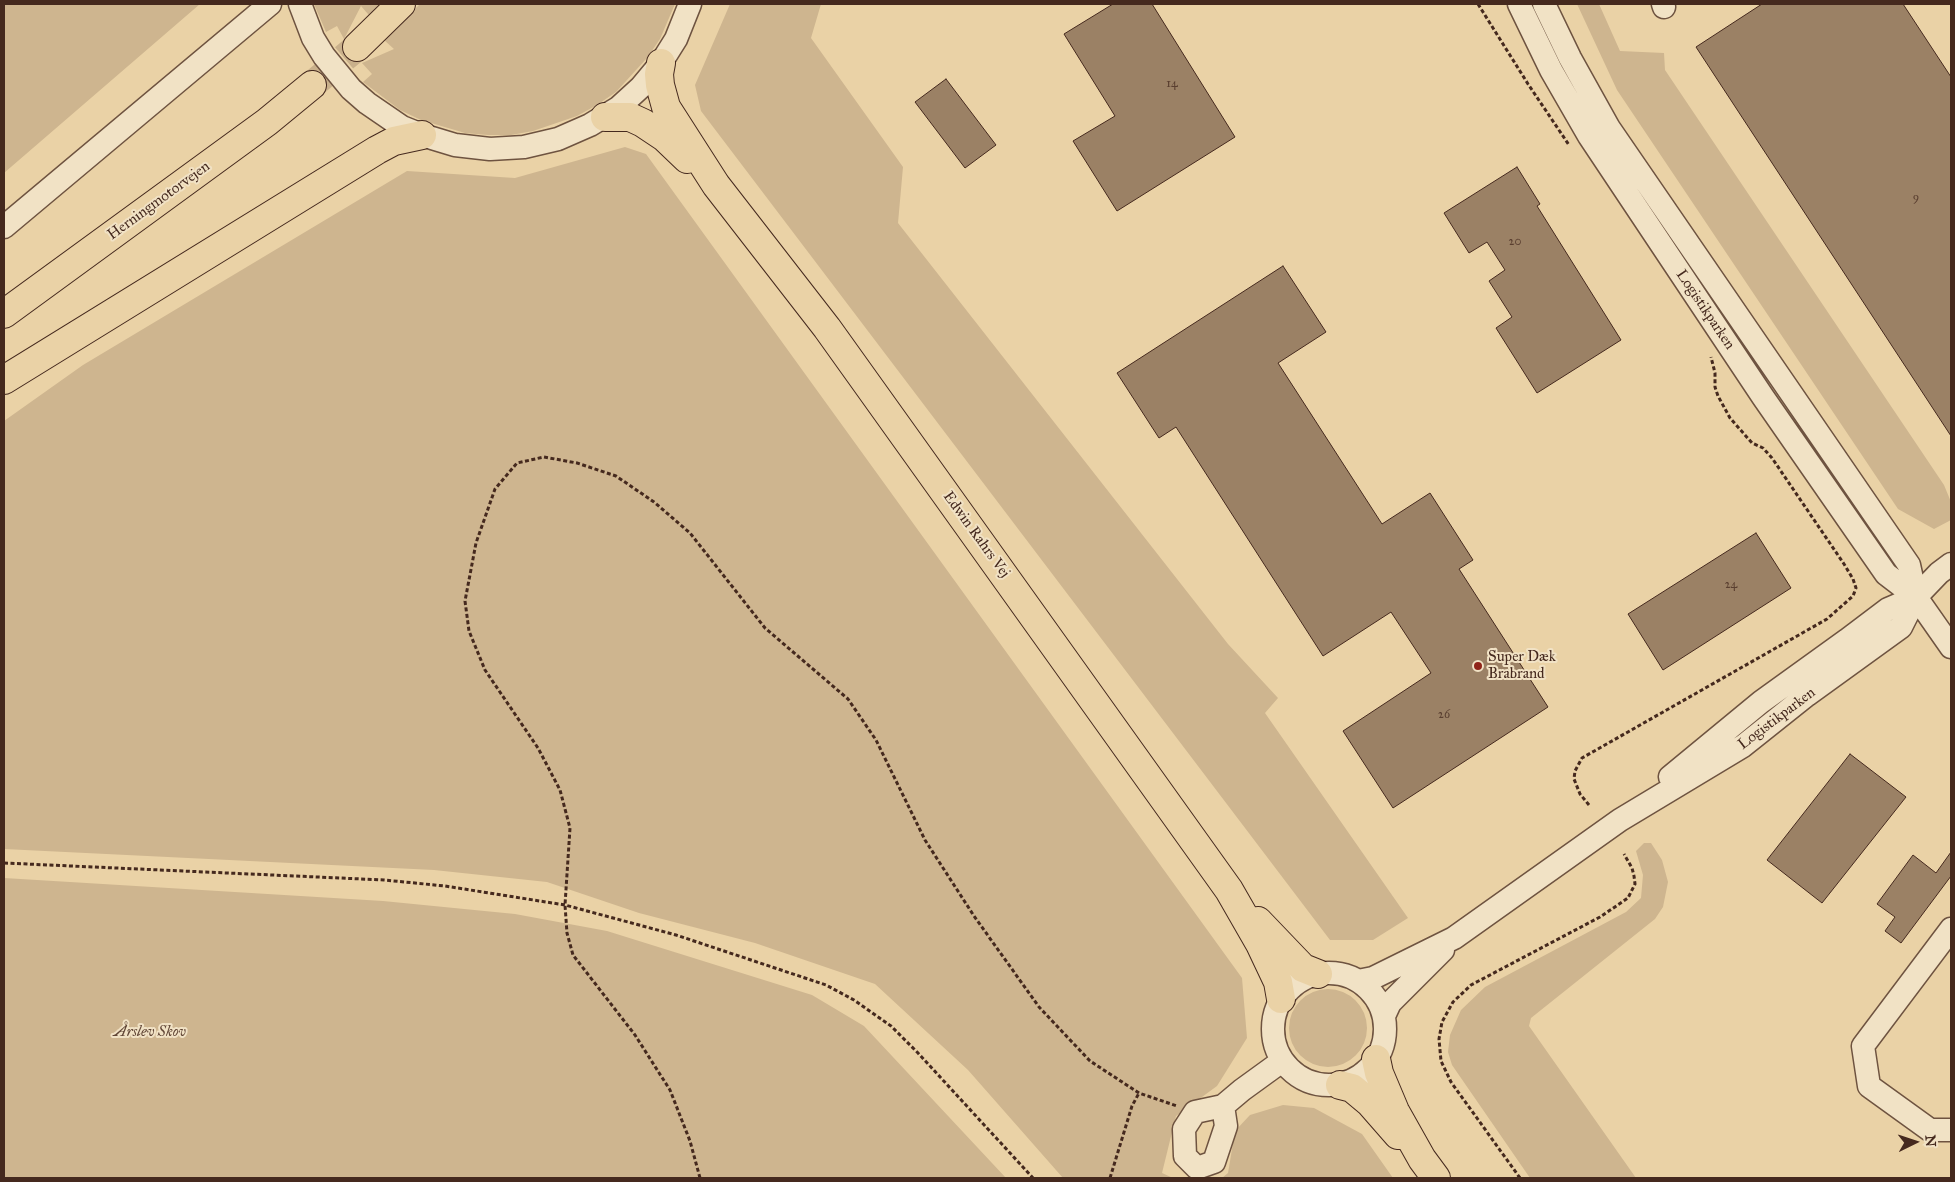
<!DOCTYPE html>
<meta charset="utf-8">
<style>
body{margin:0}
#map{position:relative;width:1955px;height:1182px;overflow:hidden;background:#ead2a6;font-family:"IM FELL Great Primer",serif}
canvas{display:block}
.frame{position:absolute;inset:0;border:5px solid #45291e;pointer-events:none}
.north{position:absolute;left:1890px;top:1117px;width:50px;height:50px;-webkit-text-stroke:4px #f1e2c5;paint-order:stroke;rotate:86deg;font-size:14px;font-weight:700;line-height:20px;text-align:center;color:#45291e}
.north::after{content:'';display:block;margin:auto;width:18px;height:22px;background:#45291e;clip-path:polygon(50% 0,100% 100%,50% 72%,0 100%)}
</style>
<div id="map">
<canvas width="1955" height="1182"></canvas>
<div class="frame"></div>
<div class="north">N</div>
</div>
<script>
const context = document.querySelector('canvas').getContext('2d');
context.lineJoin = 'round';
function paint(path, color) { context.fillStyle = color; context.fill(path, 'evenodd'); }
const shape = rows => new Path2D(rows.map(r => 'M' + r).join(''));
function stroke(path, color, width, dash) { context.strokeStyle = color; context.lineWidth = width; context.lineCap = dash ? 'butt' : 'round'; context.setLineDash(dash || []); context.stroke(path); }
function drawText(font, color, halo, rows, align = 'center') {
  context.font = font + ' "IM FELL Great Primer",serif'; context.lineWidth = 4; context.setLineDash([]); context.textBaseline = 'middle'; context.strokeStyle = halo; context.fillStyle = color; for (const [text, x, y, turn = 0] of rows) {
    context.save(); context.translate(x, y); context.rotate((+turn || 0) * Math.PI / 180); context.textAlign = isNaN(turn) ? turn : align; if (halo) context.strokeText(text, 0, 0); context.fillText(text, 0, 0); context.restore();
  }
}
const green = shape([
 [4,4,200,4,4,173],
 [314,4,392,4,374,21,361,6,344,39,337,26,326,32],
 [420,4,675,4,660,39,647,58,616,92,597,105,577,116,533,131,511,135,488,135,465,133,421,120,400,110,363,82,372,74,362,63,394,49,384,40],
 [730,4,821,4,811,38,903,167,898,223,1228,644,1278,698,1265,713,1408,918,1373,940,1330,940,701,111,695,85],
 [1577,4,1599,4,1620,51,1664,53,1665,70,1944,485,1951,502,1951,520,1934,529,1898,509,1617,90],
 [625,147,646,154,1242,978,1247,1038,1217,1086,1176,1116,1162,1173,1173,1178,1063,1178,968,1070,875,984,755,943,639,913,547,882,434,870,4,849,4,421,83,365,407,171,515,178],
 [1644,843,1651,843,1662,860,1668,882,1663,907,1655,919,1531,1018,1529,1026,1636,1178,1530,1178,1452,1065,1448,1052,1450,1035,1461,1010,1485,987,1626,912,1641,898,1643,875,1636,851],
 [4,878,383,901,515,914,607,931,812,995,864,1026,1006,1178,4,1178],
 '1289 1028a39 39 0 1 1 78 0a39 39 0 1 1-78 0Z',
 [1283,1105,1314,1108,1362,1134,1393,1178,1222,1178,1228,1173,1235,1131,1250,1115]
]);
const building = shape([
 [1113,4,1152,4,1235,137,1117,211,1073,141,1115,116,1064,34,1113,4],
 [1762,4,1903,4,1951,77,1951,436,1696,47,1762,4],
 [946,79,996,145,965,168,915,102,946,79],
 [1517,167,1540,204,1537,206,1621,340,1537,393,1496,328,1512,317,1489,281,1505,270,1487,242,1469,253,1444,213,1517,167],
 [1283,266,1326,332,1278,363,1382,524,1430,493,1473,560,1459,569,1548,707,1393,808,1343,731,1431,673,1391,612,1323,656,1176,427,1159,438,1117,373,1283,266],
 [1756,533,1791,588,1663,670,1628,614,1756,533],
 [1850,754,1906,797,1822,903,1767,860,1850,754],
 [1951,852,1951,876,1901,943,1885,931,1895,917,1877,904,1913,855,1936,873,1951,852]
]);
const highwayTunnel = shape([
 [312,85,357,47]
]);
const path = shape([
 [1478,4,1528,84,1569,145],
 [1589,805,1580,794,1574,779,1575,771,1582,758,1827,619,1853,596,1856,588,1853,579,1844,564,1772,458,1763,448,1752,443,1730,418,1718,396,1715,387,1715,373,1711,357],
 [4,863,384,880,445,886,565,905,676,935,826,985,854,1000,891,1026,918,1053,1033,1178],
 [700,1178,690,1141,670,1090,635,1035,573,955,567,933,565,905,570,828,560,790,538,748,485,670,469,631,465,601,476,543,495,489,517,463,544,457,577,463,616,476,654,502,690,533,765,628,848,699,876,740,925,840,974,916,1039,1007,1090,1061,1139,1093,1177,1106],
 [1110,1178,1132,1106,1139,1093],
 [1520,1178,1451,1082,1441,1061,1439,1039,1442,1022,1453,1002,1471,985,1600,917,1628,898,1635,884,1634,876,1632,868,1624,854]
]);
const minor = shape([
 [300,4,313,38,324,56,351,89,367,103,402,127,422,135,455,145,490,149,524,147,558,139,590,125,618,108,641,87,661,63,676,39,690,4],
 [1519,4,1551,70,1589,136,1763,397,1886,574,1916,597,1951,647],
 [1544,4,1570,58,1609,128,1909,565,1916,597],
 [1663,4,1664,7],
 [4,227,270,4],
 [1670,777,1761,702,1847,640,1888,609,1916,597],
 [1951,929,1863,1046,1869,1086,1930,1130,1951,1130],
 '1273 1029a56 56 0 1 1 112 0a56 56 0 1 1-112 0Z',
 [1358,981,1373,978,1454,938,1620,820,1743,746,1807,695,1901,627,1916,597,1939,573,1951,564],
 [1384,1016,1390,1003,1443,950],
 [1223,1106,1226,1126,1214,1162,1197,1168,1185,1156,1184,1129,1195,1112,1223,1106,1242,1090,1282,1061]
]);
const highway = shape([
 [357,47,401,4],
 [661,63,659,74,660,85,666,107,716,185,827,328,1229,890,1260,944,1278,982,1281,999],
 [605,117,630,117,643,123,664,137,687,159],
 [4,314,267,122,312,85],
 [4,380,377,150,394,141,422,135],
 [1258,921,1303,968,1318,974],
 [1376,1059,1379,1073,1395,1111,1422,1159,1436,1178],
 [1340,1085,1352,1088,1370,1103,1398,1135]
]);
const markers = [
 [1478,666,5,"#8f2418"]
];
const numberNames = [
 ["14",1172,84],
 ["9",1916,198],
 ["20",1515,242],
 ["24",1731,585],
 ["26",1444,715]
];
const streetNames = [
 ["Herningmotorvejen",159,201,-36],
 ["Logistikparken",1705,310,56],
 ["Edwin Rahrs Vej",976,535,54],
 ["Logistikparken",1777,719,-37]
];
const poiNames = [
 ["Super Dæk",1488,657],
 ["Brabrand",1488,674]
];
const parkNames = [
 ["Årslev Skov",150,1032]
];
paint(green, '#ceb58f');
paint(building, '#9b8165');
stroke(building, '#45291e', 1);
stroke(highwayTunnel, '#c9b08b', 28, [28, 14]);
stroke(minor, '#6e5340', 25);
stroke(highway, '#45291e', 30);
stroke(path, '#45291e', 3, [4, 2.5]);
stroke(minor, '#f1e2c5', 22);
stroke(highway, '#ead2a6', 28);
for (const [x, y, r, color] of markers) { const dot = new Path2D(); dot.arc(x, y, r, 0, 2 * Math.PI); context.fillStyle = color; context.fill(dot); stroke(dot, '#f1e2c5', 2); }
drawText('12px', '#5a3f30', null, numberNames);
drawText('15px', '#45291e', '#f1e2c5', streetNames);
drawText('15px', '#45291e', '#f1e2c5', poiNames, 'left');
drawText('italic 15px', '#604535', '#f1e2c5', parkNames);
</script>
